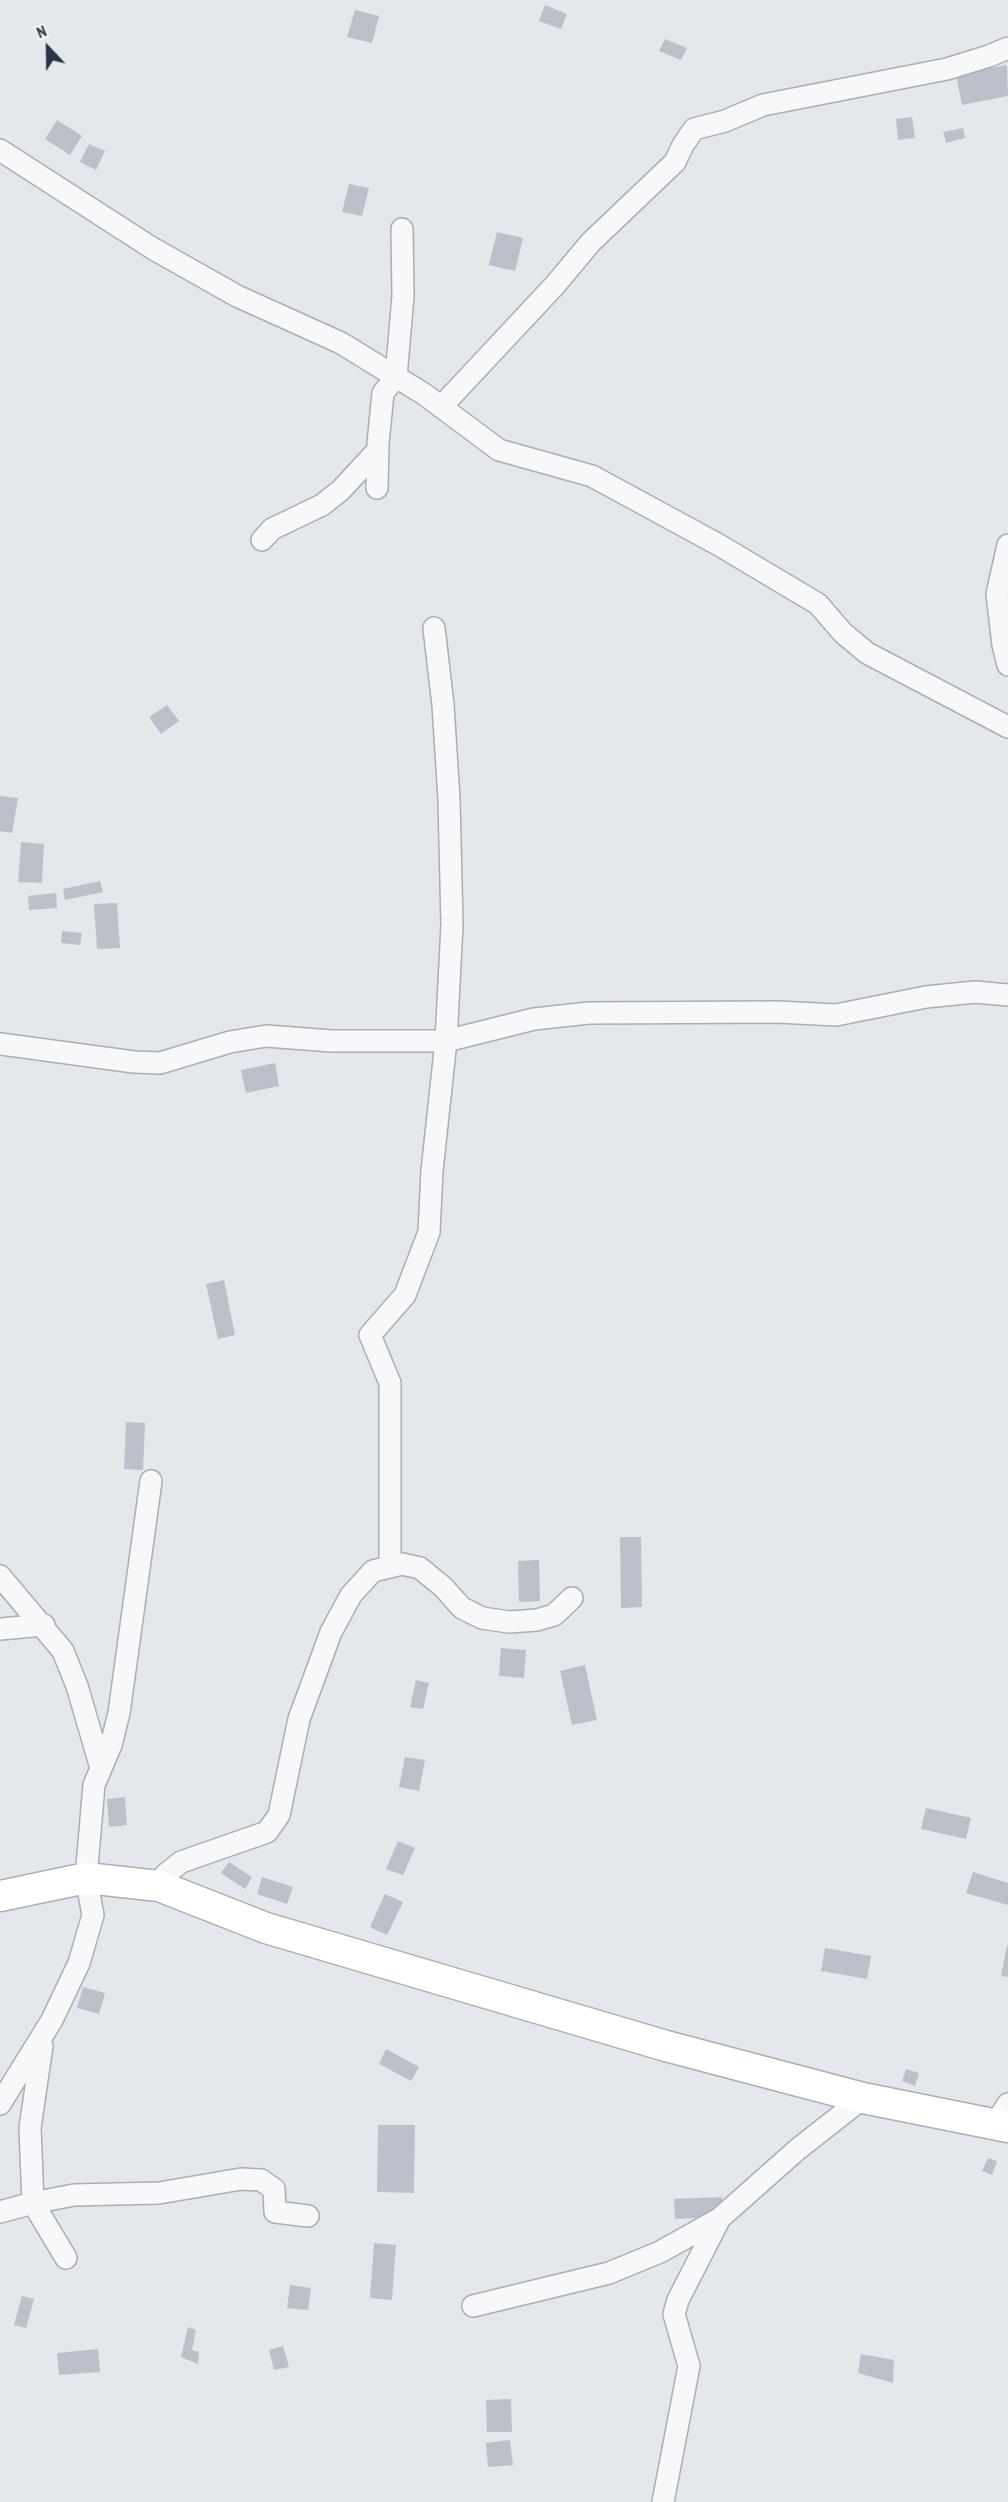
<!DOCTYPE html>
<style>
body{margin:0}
#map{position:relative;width:1008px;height:2502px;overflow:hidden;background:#e4e7ec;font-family:"PT Sans Narrow",sans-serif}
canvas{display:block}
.north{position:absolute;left:18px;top:18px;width:60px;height:60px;-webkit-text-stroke:4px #f4f6f9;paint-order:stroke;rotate:338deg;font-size:16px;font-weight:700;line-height:24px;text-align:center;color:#2b3445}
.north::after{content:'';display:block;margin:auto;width:21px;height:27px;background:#2b3445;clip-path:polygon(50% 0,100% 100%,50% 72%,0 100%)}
</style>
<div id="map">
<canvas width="1008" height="2502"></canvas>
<div class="north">N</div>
</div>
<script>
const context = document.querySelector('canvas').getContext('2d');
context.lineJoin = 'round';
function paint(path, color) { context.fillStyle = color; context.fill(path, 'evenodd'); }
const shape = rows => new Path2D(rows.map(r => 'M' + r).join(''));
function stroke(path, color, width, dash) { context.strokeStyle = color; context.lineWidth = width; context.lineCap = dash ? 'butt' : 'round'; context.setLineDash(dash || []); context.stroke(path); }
const building = shape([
 [545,5,567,14,561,29,539,21],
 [355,10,379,16,372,43,347,37],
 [665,39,687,48,681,60,659,51],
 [1007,65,1008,96,962,105,956,74],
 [912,117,915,138,898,140,896,119],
 [57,120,82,136,70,155,45,139],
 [963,128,965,138,946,143,943,132],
 [89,144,105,151,96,170,80,162],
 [349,184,369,188,362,216,342,212],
 [497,232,523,238,515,271,489,265],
 [167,705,179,721,161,734,149,717],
 [0,796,18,798,12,833,0,831],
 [21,842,44,844,42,883,18,882],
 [100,881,103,892,65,900,63,889],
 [56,893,57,908,29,910,28,896],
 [117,903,120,948,97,949,94,904],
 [62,931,82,933,80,945,61,943],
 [275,1063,279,1086,246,1093,241,1070],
 [224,1280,235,1335,218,1339,206,1284],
 [126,1422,145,1423,143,1470,124,1469],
 [620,1537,641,1537,642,1607,621,1608],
 [539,1560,540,1601,519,1602,518,1561],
 [501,1648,526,1650,524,1678,499,1676],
 [585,1665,597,1720,572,1725,560,1671],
 [416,1680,429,1683,423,1709,410,1707],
 [405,1757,425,1760,419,1791,399,1787],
 [125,1797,127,1825,109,1827,107,1799],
 [926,1808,971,1818,966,1839,921,1829],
 [398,1841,415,1848,403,1875,386,1869],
 [229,1862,252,1877,245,1889,221,1873],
 [973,1872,1008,1883,1008,1905,966,1893],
 [262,1877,293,1887,287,1904,257,1894],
 [385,1894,403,1902,387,1935,370,1927],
 [1007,1946,1008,1946,1008,1977,1001,1976],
 [825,1948,871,1956,867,1979,821,1971],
 [83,1987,105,1993,99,2014,77,2008],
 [386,2049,419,2067,411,2081,379,2064],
 [906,2069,919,2073,915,2086,902,2081],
 [378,2125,415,2125,414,2193,377,2192],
 [988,2158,997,2161,992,2175,982,2171],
 [722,2197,723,2217,675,2219,674,2199],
 [374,2243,396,2245,392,2300,370,2298],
 [290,2285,311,2288,308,2310,287,2308],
 [22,2296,34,2299,26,2328,14,2325],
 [188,2327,196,2330,192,2350,199,2352,198,2364,181,2357],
 [283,2346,289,2367,274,2370,269,2350],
 [98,2349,100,2372,59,2375,57,2353],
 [861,2354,894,2360,893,2383,858,2373],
 [511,2399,512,2432,487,2432,486,2400],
 [510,2440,513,2465,488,2467,486,2443]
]);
const street = shape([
 [0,150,152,248,237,296,341,343,424,394,499,450,592,476,719,545,818,604,843,633,867,653,1008,727],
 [441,407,555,285,591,242,675,162,683,145,694,129,725,121,763,105,947,69,989,56,1008,48],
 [377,488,378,443,383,393,396,377,403,296,402,229],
 [262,540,272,529,322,505,341,490,377,451],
 [1008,545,997,594,1003,645,1008,665],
 [0,1044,134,1062,160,1063,230,1042,266,1036,332,1041,446,1041,534,1019,589,1013,778,1012,836,1015,926,997,975,992,1008,995],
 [390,1567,390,1383,370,1335,405,1295,429,1232,432,1171,446,1041,452,925,449,799,443,705,434,628],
 [0,1576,63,1651,77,1686,101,1768],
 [0,1629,44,1625],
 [159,1886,165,1875,181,1862,267,1832,279,1815,299,1719,331,1632,351,1595,373,1571,402,1564,420,1568,443,1587,462,1608,482,1618,509,1622,537,1620,554,1615,572,1598],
 [42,2046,30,2128,33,2203,74,2195,159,2193,241,2179,261,2180,274,2189,275,2212,308,2216],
 [0,2104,52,2020,79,1963,93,1915,86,1878,94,1785,111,1745,119,1713,151,1481],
 [995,2124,1008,2104],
 [0,2212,33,2203,66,2258],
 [473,2306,609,2273,660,2252,719,2219,798,2149,863,2098],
 [663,2502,689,2366,674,2314,678,2300,719,2220]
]);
const secondary = shape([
 [0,1896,86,1878,159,1886,266,1928,666,2046,863,2098,1008,2127]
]);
paint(building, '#bbc0ca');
stroke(street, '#a9aeb7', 24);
stroke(secondary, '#a9aeb7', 33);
stroke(street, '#f7f8fa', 21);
stroke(secondary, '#fff', 30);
</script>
